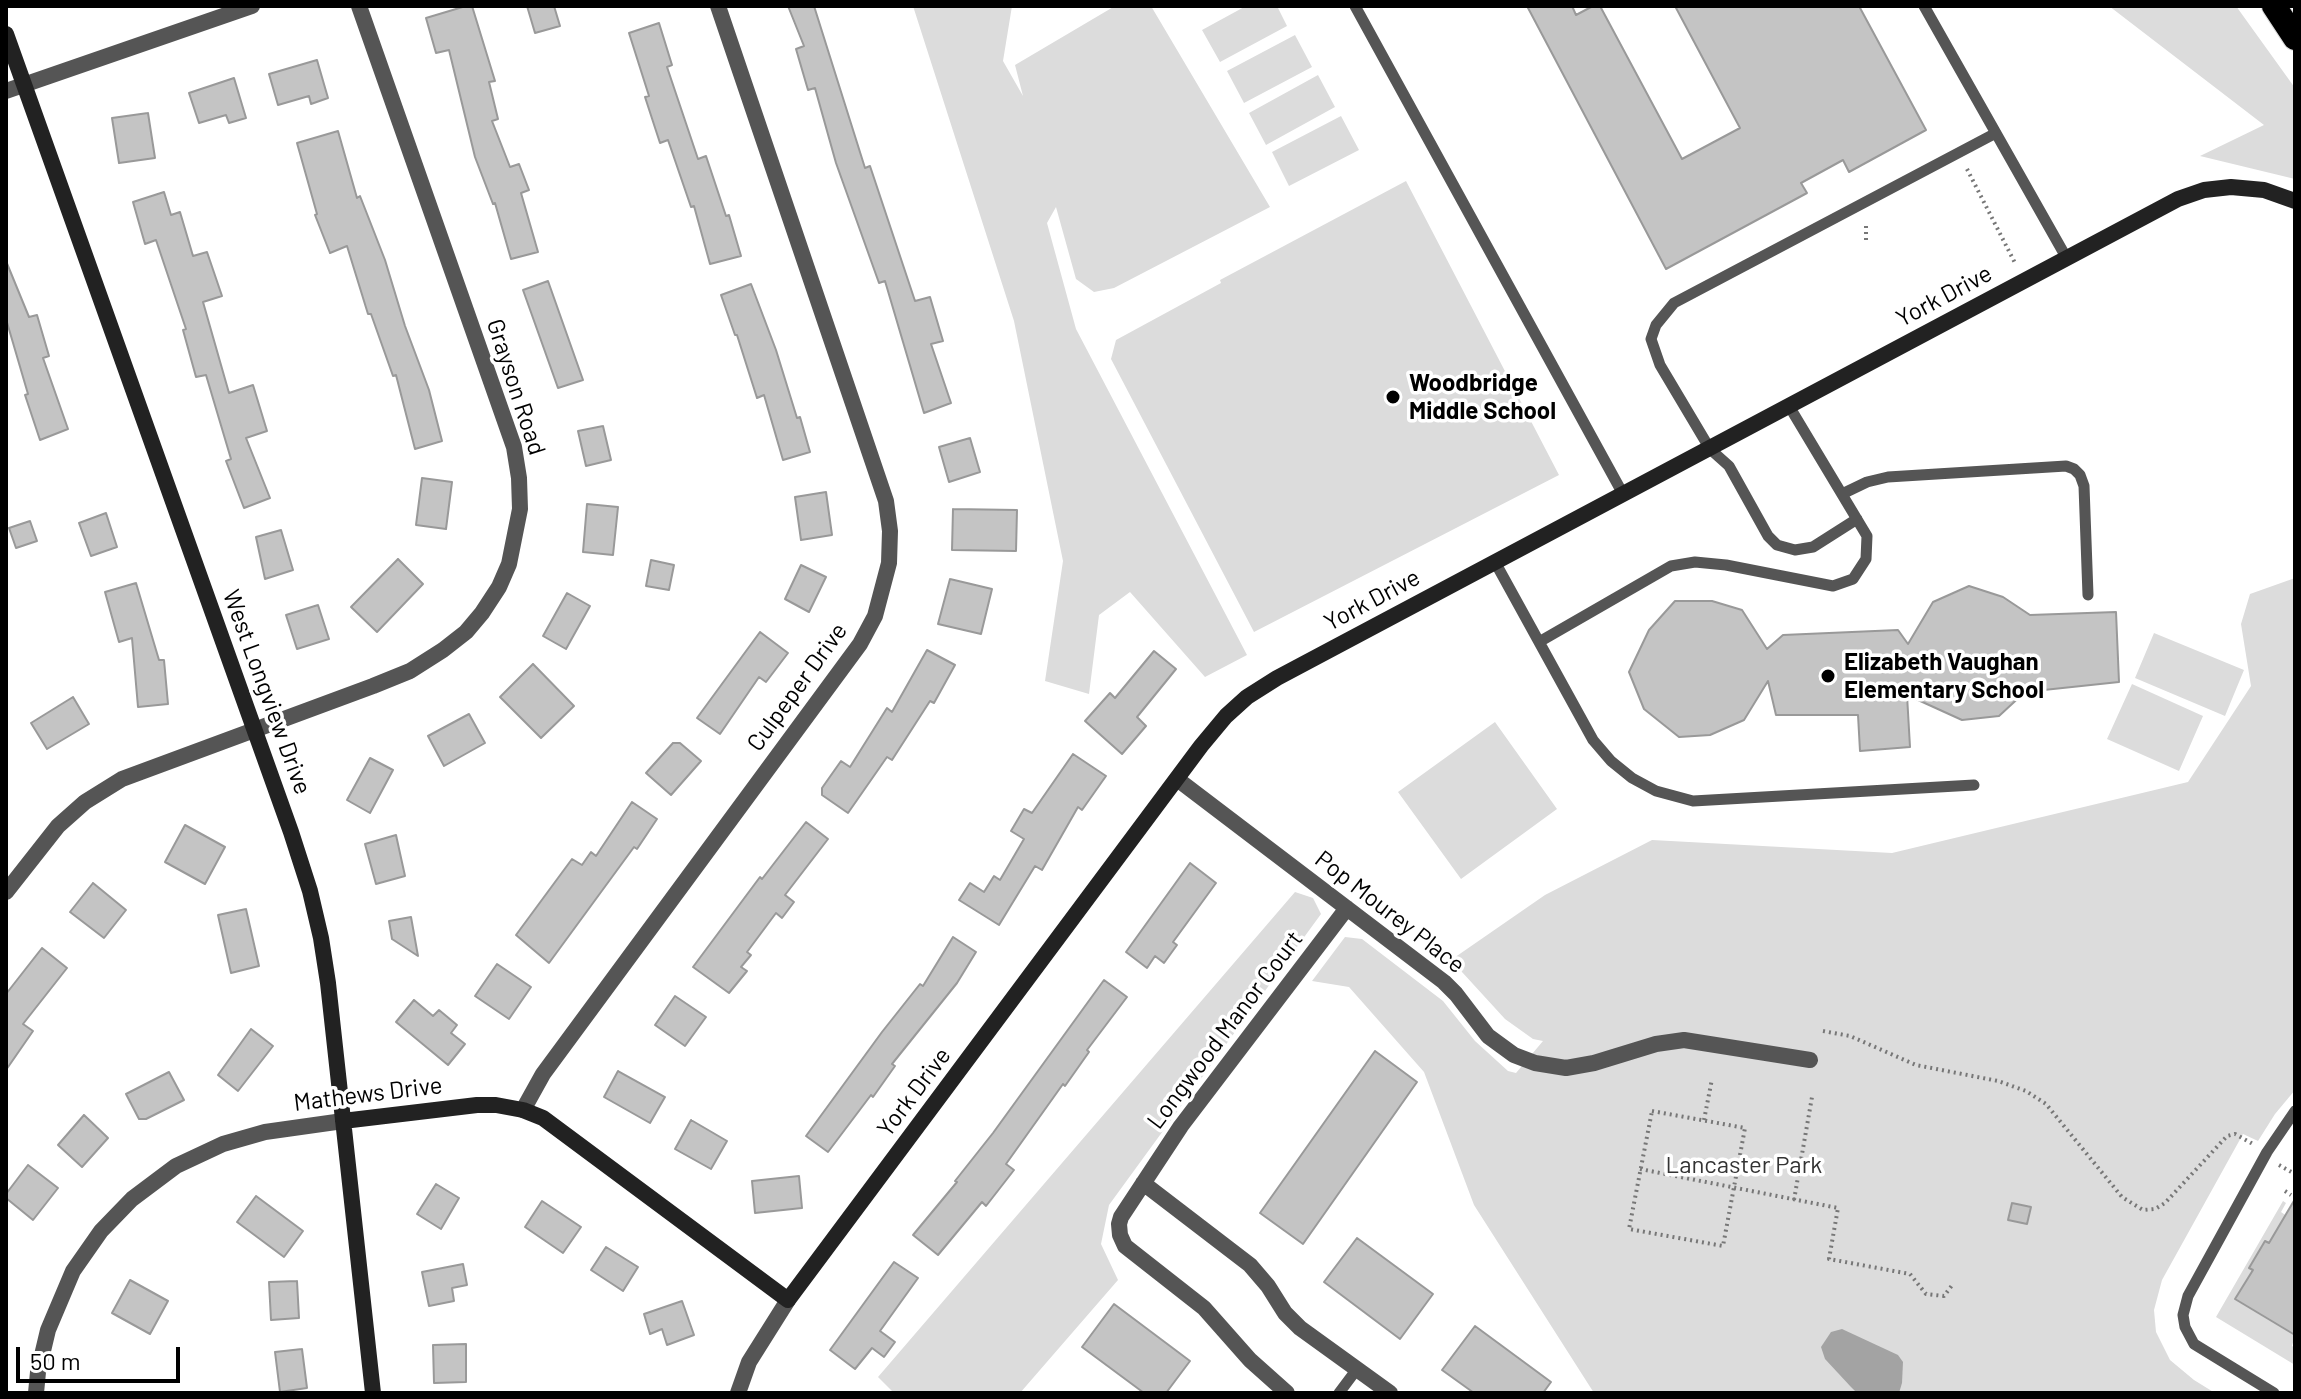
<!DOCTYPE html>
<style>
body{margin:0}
#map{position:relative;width:2301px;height:1399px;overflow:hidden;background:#fff;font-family:Barlow,sans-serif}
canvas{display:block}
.frame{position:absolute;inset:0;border:8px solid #000;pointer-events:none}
.scale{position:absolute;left:16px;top:1347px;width:164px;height:36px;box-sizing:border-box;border:4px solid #000;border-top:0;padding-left:10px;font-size:24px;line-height:28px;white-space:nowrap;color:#000;-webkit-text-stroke:6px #fff;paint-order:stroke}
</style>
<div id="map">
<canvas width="2301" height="1399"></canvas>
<div class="frame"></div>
<div class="scale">50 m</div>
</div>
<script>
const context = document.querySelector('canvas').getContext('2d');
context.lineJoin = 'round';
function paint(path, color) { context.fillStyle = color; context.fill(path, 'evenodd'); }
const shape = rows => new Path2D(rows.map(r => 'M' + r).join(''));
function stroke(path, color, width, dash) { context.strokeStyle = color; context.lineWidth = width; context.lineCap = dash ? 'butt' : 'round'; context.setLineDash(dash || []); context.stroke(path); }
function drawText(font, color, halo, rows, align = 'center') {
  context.font = font + ' Barlow,sans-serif'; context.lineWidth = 7; context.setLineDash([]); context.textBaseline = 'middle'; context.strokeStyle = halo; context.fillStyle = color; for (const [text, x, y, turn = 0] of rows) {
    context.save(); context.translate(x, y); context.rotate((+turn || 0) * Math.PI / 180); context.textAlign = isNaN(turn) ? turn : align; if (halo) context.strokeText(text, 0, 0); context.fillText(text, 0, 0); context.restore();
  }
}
const green = shape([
 [913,6,1012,6,1003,61,1023,96,1015,65,1115,6,1151,6,1270,207,1114,288,1094,292,1076,279,1056,207,1047,223,1076,329,1247,655,1205,677,1130,592,1099,615,1089,694,1045,681,1063,561,1014,321],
 [1246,6,1277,6,1287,26,1220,62,1202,30],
 [2109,6,2236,6,2295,88,2295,179,2200,156,2264,125],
 [1295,35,1312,67,1244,103,1227,71],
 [1318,75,1335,107,1266,145,1249,113],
 [1341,116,1359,150,1289,186,1272,152],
 [1406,181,1559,475,1254,632,1111,359,1116,340,1221,283,1220,280],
 [2295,578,2295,1090,2275,1114,2258,1141,2243,1134,2162,1280,2154,1310,2156,1332,2170,1360,2194,1380,2215,1393,1594,1393,1474,1205,1424,1072,1349,987,1312,981,1345,937,1362,939,1443,1001,1475,1041,1508,1071,1516,1073,1543,1041,1533,1039,1505,1019,1451,960,1545,895,1652,840,1892,853,2188,782,2251,686,2241,624,2250,594],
 [2154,633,2244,670,2225,716,2135,678],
 [2132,684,2203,716,2179,771,2107,739],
 [1495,722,1557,809,1461,879,1398,792],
 [1295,892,1313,898,1321,914,1109,1205,1101,1244,1118,1280,1020,1393,894,1393,878,1377],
 [2283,1201,2286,1203,2281,1212,2291,1219,2269,1243,2264,1242,2249,1267,2253,1270,2236,1299,2295,1335,2292,1346,2295,1348,2295,1365,2216,1317]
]);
const water = shape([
 [1842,1329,1898,1355,1903,1362,1902,1383,1899,1393,1857,1393,1851,1387,1825,1359,1821,1347,1831,1332]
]);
const building = shape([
 [466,6,472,6,495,81,489,82,498,119,492,121,510,167,519,164,529,190,521,193,538,252,511,259,495,203,493,204,475,157,449,50,436,53,426,18,466,6],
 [527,6,554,6,560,26,535,33,527,6],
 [788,6,814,6,865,168,870,166,915,301,930,297,943,341,931,344,951,403,924,413,885,281,879,283,836,163,815,88,808,90,796,49,804,46,788,6],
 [1527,6,1572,6,1576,15,1593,6,1600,6,1682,159,1740,128,1675,6,1859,6,1926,130,1849,172,1843,160,1801,183,1807,193,1666,269,1527,6],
 [659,23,672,65,667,67,698,159,706,156,726,216,729,215,741,256,710,264,694,206,691,207,668,140,660,143,645,97,649,96,629,33,659,23],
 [317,60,328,98,311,104,309,96,278,105,269,74,317,60],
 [234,78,246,118,229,123,226,115,199,123,189,93,234,78],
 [148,113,155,158,119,163,112,118,148,113],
 [338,131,357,198,360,196,385,260,405,326,429,390,442,441,415,449,396,375,393,376,371,314,368,314,347,246,330,253,315,215,317,214,297,143,338,131],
 [164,192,171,215,180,212,193,256,207,252,222,296,203,302,229,393,253,385,267,431,246,438,270,498,244,508,226,461,231,459,206,375,196,377,183,330,186,329,156,240,145,244,133,202,164,192],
 [6,261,29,317,37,315,49,356,43,358,68,429,40,440,25,395,28,394,6,319,6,261],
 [548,281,583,380,558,388,523,290,548,281],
 [751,284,776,350,797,418,800,417,810,452,783,460,764,395,757,398,737,335,735,335,721,295,751,284],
 [603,426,611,460,586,466,578,431,603,426],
 [970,438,980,472,949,482,939,447,970,438],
 [422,478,452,482,446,529,416,525,422,478],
 [826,492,832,535,801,540,795,497,826,492],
 [587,504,618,507,613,555,583,552,587,504],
 [953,509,1017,510,1016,551,952,550,953,509],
 [106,513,117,547,91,556,79,523,106,513],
 [30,521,37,541,16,548,9,528,30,521],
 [281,530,293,570,265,579,256,537,281,530],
 [398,559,423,584,377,632,351,607,398,559],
 [651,560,674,565,669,590,646,586,651,560],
 [801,565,826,577,809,612,785,599,801,565],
 [950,579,992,589,981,634,938,624,950,579],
 [136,583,159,660,164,660,168,704,138,707,132,638,119,642,105,592,136,583],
 [1969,586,2003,597,2030,615,2116,612,2119,682,2025,692,1999,716,1962,720,1907,695,1910,747,1860,751,1858,715,1776,715,1768,681,1744,720,1710,735,1679,737,1644,709,1629,672,1649,630,1675,601,1712,601,1742,610,1767,649,1783,635,1898,630,1908,644,1933,602,1969,586],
 [567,593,590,606,566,649,543,636,567,593],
 [318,605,329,639,297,649,286,615,318,605],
 [760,632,788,653,766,682,759,677,720,734,697,718,760,632],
 [927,650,955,665,934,703,930,701,892,760,887,757,848,813,822,795,822,788,841,761,850,767,887,708,892,712,927,650],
 [1154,651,1176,669,1137,717,1146,726,1122,754,1085,721,1110,693,1115,698,1154,651],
 [533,664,574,706,541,738,500,697,533,664],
 [73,697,89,724,47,749,31,723,73,697],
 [469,714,485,743,444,766,428,736,469,714],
 [673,743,680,743,701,761,671,795,646,773,673,743],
 [1073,754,1106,776,1082,810,1078,807,1042,870,1035,866,999,925,959,900,970,883,984,892,994,876,1000,880,1024,839,1011,831,1024,809,1032,813,1073,754],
 [370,758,393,770,370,813,347,800,370,758],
 [632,802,657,819,637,849,634,847,549,963,516,935,572,859,582,865,591,852,596,856,632,802],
 [806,822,828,839,785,895,794,902,782,918,776,913,747,952,751,955,741,967,747,971,729,993,693,967,760,877,762,879,806,822],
 [185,825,225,847,205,884,165,862,185,825],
 [396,835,405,876,376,884,365,844,396,835],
 [1190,863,1216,883,1173,942,1177,945,1164,963,1155,956,1147,968,1126,952,1190,863],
 [93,883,126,910,104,938,70,912,93,883],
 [246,909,259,966,231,973,218,915,246,909],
 [411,917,418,956,392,939,389,921,411,917],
 [953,937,976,952,957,983,892,1064,895,1066,873,1097,871,1095,828,1152,806,1136,882,1032,920,984,923,986,953,937],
 [42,948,67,968,23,1024,33,1031,6,1070,6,994,42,948],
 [497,964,531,987,509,1019,475,996,497,964],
 [1104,980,1127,997,1087,1050,1089,1052,1065,1086,1063,1084,1006,1164,1014,1170,986,1206,982,1202,938,1255,913,1235,957,1182,955,1181,993,1133,1104,980],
 [675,996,706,1017,685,1046,655,1025,675,996],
 [414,1000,433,1016,439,1010,457,1025,451,1033,465,1044,448,1065,396,1022,414,1000],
 [251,1029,273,1046,238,1091,218,1075,251,1029],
 [1375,1051,1417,1082,1303,1244,1260,1213,1375,1051],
 [618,1071,665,1097,650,1123,604,1097,618,1071],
 [169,1072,184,1100,146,1119,139,1119,126,1094,169,1072],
 [84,1115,108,1138,82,1167,58,1145,84,1115],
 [691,1120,727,1141,711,1169,675,1149,691,1120],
 [28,1165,58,1188,33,1220,6,1198,6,1194,28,1165],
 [799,1176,802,1208,755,1213,752,1181,799,1176],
 [436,1184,459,1198,441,1229,417,1214,436,1184],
 [256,1196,303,1231,284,1257,237,1222,256,1196],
 [2295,1199,2295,1335,2235,1299,2253,1270,2249,1268,2265,1241,2269,1243,2295,1199],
 [542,1201,581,1227,563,1253,525,1227,542,1201],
 [2012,1203,2031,1207,2027,1224,2008,1220,2012,1203],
 [1357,1238,1433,1294,1400,1339,1324,1282,1357,1238],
 [606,1247,638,1267,623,1291,591,1270,606,1247],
 [894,1262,918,1278,880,1331,895,1342,884,1357,872,1348,855,1369,830,1350,894,1262],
 [463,1264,467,1285,452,1288,454,1301,429,1306,422,1272,463,1264],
 [130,1280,168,1301,150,1334,112,1313,130,1280],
 [297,1281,299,1318,271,1320,269,1282,297,1281],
 [682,1301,694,1335,667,1345,662,1329,650,1334,644,1314,682,1301],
 [1114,1304,1190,1361,1166,1393,1144,1393,1082,1347,1114,1304],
 [1475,1326,1551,1382,1543,1393,1474,1393,1442,1370,1475,1326],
 [466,1344,466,1382,434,1383,433,1345,466,1344],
 [302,1349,307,1388,280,1392,275,1352,302,1349]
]);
const path = shape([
 [1967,169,2015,263],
 [1866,226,1866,244],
 [1823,1031,1850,1036,1916,1065,1998,1081,2026,1091,2046,1104,2122,1197,2143,1210,2155,1209,2165,1203,2227,1136,2235,1134,2253,1144],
 [1652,1111,1745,1128,1723,1246,1629,1229,1652,1111],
 [1704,1120,1712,1079],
 [2279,1165,2295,1174],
 [1640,1169,1838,1208,1829,1259,1910,1274,1926,1294,1944,1296,1953,1284],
 [2285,1191,2291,1195],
 [1794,1200,1812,1097]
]);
const lane = shape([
 [1355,6,1623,494],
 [1924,6,2066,257],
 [1842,494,1867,482,1888,477,2066,466,2074,469,2080,475,2084,486,2088,595],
 [1857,519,1813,547,1795,550,1777,545,1768,536,1729,466,1710,449,1660,365,1651,339,1656,325,1674,303,1996,133],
 [1495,562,1593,740,1611,761,1632,778,1656,791,1693,801,1974,785],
 [1539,642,1671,566,1695,562,1726,565,1833,586,1853,579,1866,559,1867,536,1789,406],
 [1339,1393,1357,1369],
 [2274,1393,2194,1344,2185,1327,2183,1315,2188,1296,2267,1152,2295,1111]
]);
const street = shape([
 [6,91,252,6],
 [1177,779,1444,982,1456,994,1488,1036,1514,1055,1535,1063,1566,1068,1594,1063,1656,1044,1684,1040,1810,1060],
 [6,892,58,826,85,802,122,779,373,686,410,671,443,650,466,632,482,613,499,587,509,564,520,509,519,478,514,447,359,6],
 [523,1110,543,1074,860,644,875,616,889,563,890,531,886,501,718,6],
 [1143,1183,1250,1265,1268,1286,1285,1313,1300,1328,1390,1393],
 [36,1393,38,1372,48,1330,73,1271,101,1231,132,1199,176,1166,223,1144,265,1132,343,1121],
 [738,1393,749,1362,788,1300],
 [1287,1393,1250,1360,1204,1308,1125,1246,1120,1235,1119,1224,1121,1217,1181,1126,1347,908]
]);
const secondary = shape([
 [6,34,291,832,310,891,321,938,328,983,373,1393],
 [343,1121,477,1105,496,1105,523,1110,543,1118,788,1300,1201,746,1226,716,1247,697,1277,678,2178,199,2204,190,2231,187,2264,190,2295,201]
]);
const highway = shape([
 [2274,6,2295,38]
]);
const markers = [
 [1393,397,8,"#000"],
 [1828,676,8,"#000"]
];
const streetNames = [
 ["York Drive",1944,296,-28],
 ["Grayson Road",516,387,72],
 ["York Drive",1372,600,-28],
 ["Culpeper Drive",797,687,-54],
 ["West Longview Drive",267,692,70],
 ["Pop Mourey Place",1390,912,38],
 ["Longwood Manor Court",1225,1030,-53],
 ["York Drive",914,1092,-53],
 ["Mathews Drive",368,1094,-7]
];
const poiNames = [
 ["Woodbridge",1409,383],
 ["Middle School",1409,411],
 ["Elizabeth Vaughan",1844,662],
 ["Elementary School",1844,690]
];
const parkNames = [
 ["Lancaster Park",1744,1165]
];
paint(green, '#dcdcdc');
paint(water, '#a3a3a3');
paint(building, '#c4c4c4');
stroke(building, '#999', 2);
stroke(highway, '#dbdbdb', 26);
stroke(path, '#777', 4, [2, 4]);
stroke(lane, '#555', 11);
stroke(street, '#555', 16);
stroke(secondary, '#222', 16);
stroke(highway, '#000', 24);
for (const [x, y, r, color] of markers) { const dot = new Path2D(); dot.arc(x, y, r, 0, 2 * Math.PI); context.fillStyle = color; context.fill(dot); stroke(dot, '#fff', 3); }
drawText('24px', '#000', '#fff', streetNames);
drawText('bold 24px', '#000', '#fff', poiNames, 'left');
drawText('24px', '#333', '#fff', parkNames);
</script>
